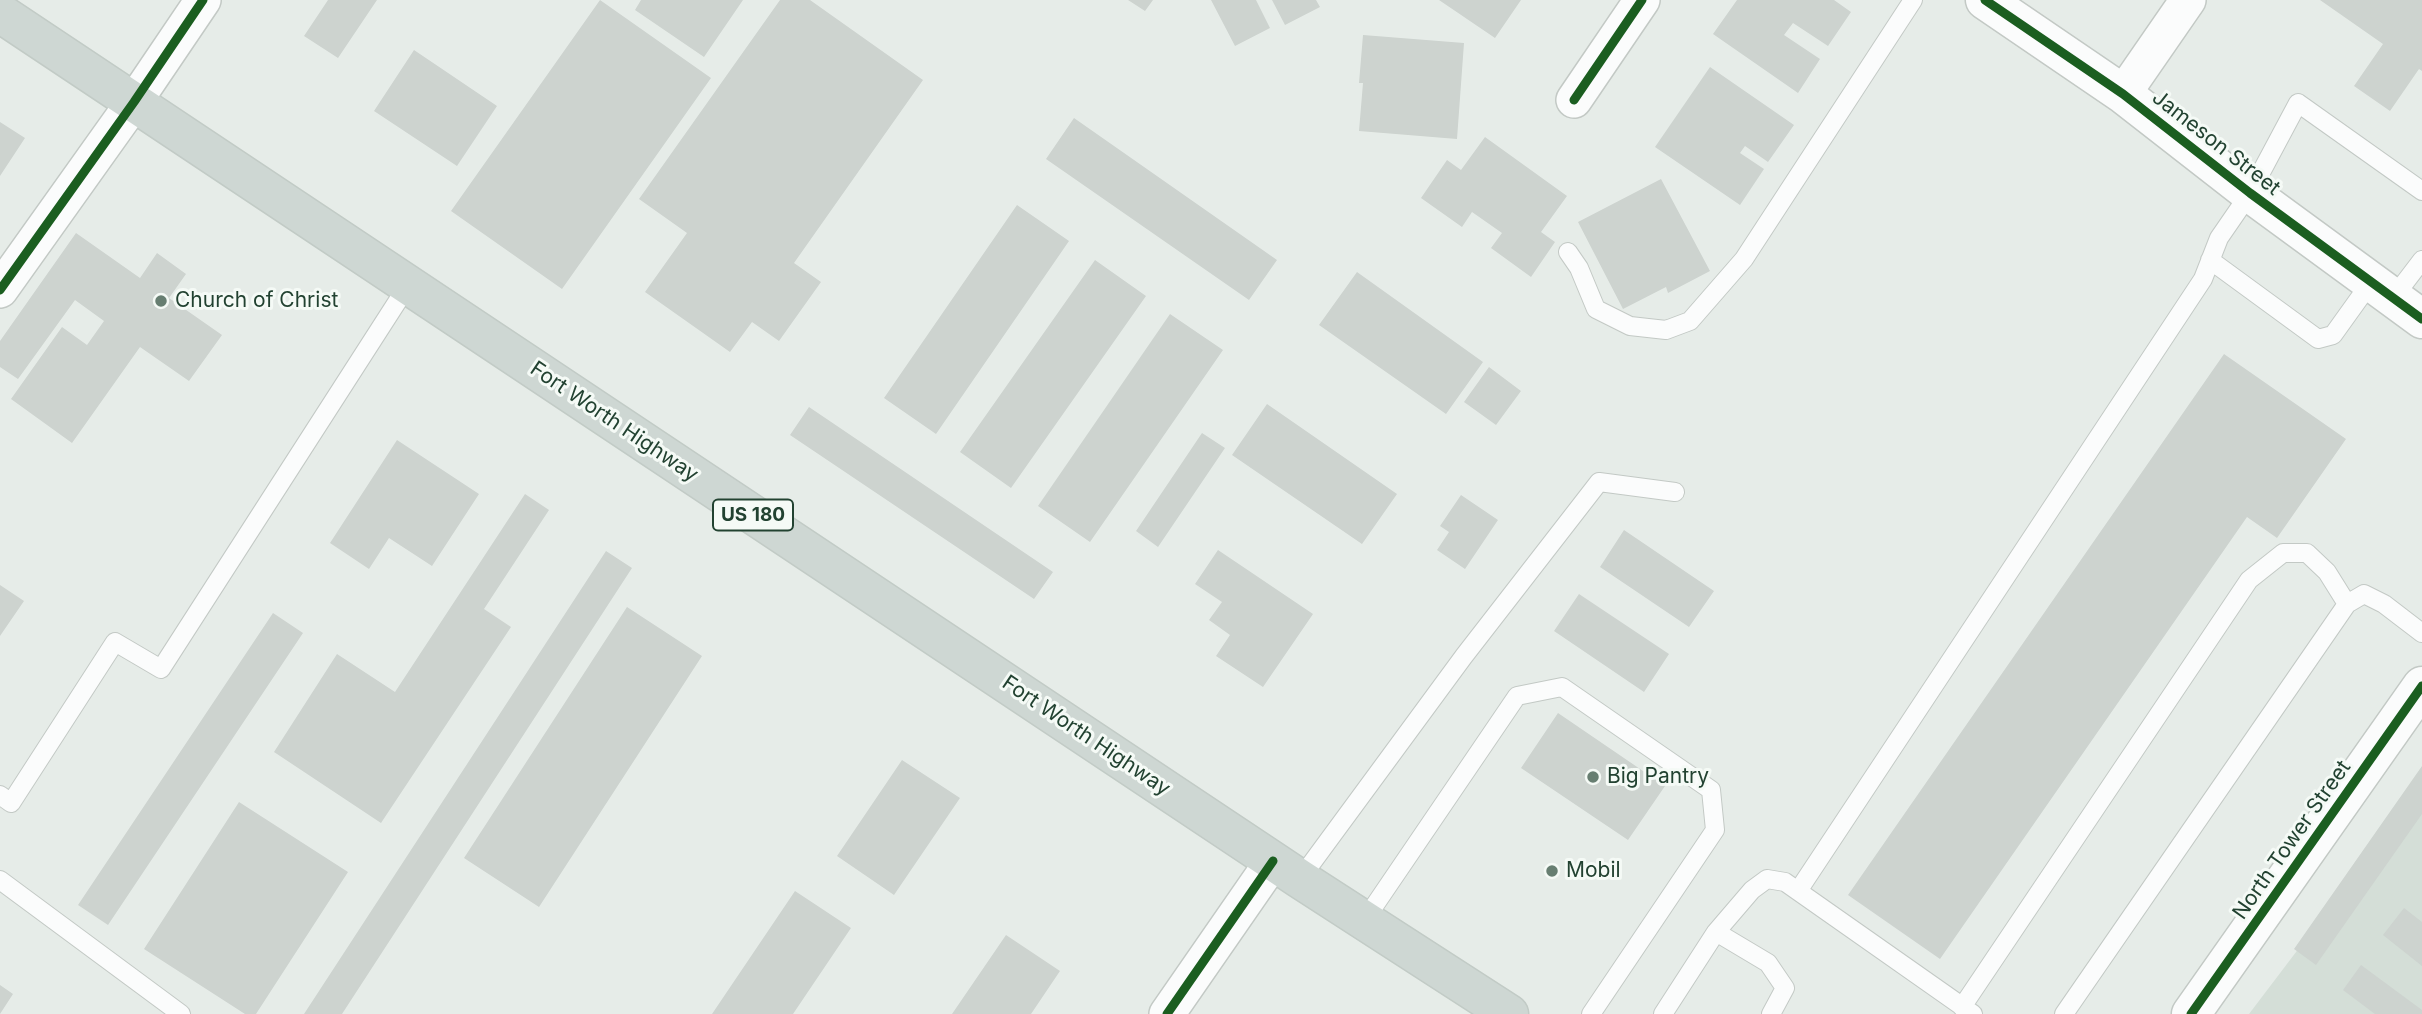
<!DOCTYPE html>
<style>
body{margin:0}
canvas{display:block;background:#e6ece8}
</style>
<canvas width="2422" height="1014"></canvas>
<script>
const context = document.querySelector('canvas').getContext('2d');
context.lineJoin = 'round';
function paint(path, color) { context.fillStyle = color; context.fill(path, 'evenodd'); }
const shape = rows => new Path2D(rows.map(r => 'M' + r).join(''));
function stroke(path, color, width, dash) { context.strokeStyle = color; context.lineWidth = width; context.lineCap = dash ? 'butt' : 'round'; context.setLineDash(dash || []); context.stroke(path); }
function drawText(font, color, halo, rows, align = 'center') {
  context.font = font + ' Inter,sans-serif'; context.lineWidth = 6; context.setLineDash([]); context.textBaseline = 'middle'; context.strokeStyle = halo; context.fillStyle = color; for (const [text, x, y, turn = 0] of rows) {
    context.save(); context.translate(x, y); context.rotate((+turn || 0) * Math.PI / 180); context.textAlign = isNaN(turn) ? turn : align; if (halo) context.strokeText(text, 0, 0); context.fillText(text, 0, 0); context.restore();
  }
}
const built = shape([
 [2422,786,2422,1014,2249,1014]
]);
const building = shape([
 [328,0,377,0,338,58,304,36],
 [600,0,711,78,562,289,451,211],
 [641,0,743,0,704,57,635,10],
 [780,0,810,0,923,80,794,263,821,282,779,341,752,322,730,352,645,292,687,233,639,199],
 [1128,0,1153,0,1145,11],
 [1211,0,1256,0,1270,28,1235,46],
 [1272,0,1316,0,1320,7,1285,25],
 [1439,0,1521,0,1495,38],
 [1737,0,1834,0,1851,12,1828,46,1793,23,1784,35,1820,59,1798,93,1713,34],
 [2320,0,2422,0,2422,71,2419,69,2390,111,2354,86,2383,44],
 [1363,35,1464,43,1457,139,1359,131,1363,83,1359,83],
 [414,50,497,106,457,166,374,111],
 [1710,67,1794,125,1768,162,1745,146,1740,153,1764,169,1740,205,1655,147],
 [1074,118,1277,260,1249,300,1046,159],
 [0,122,25,138,0,176],
 [1485,137,1567,196,1541,232,1555,242,1531,277,1491,248,1502,233,1472,212,1462,227,1421,198,1447,160,1461,170],
 [1661,179,1710,271,1668,293,1666,287,1623,309,1578,222],
 [1017,205,1069,241,936,434,884,398],
 [76,233,140,278,157,253,186,274,169,298,222,335,189,381,140,347,72,443,11,399,62,327,87,345,104,321,75,300,18,379,0,367,0,341],
 [1095,260,1146,296,1011,488,960,452],
 [1357,272,1483,362,1446,414,1319,325],
 [1170,314,1223,350,1090,542,1038,506],
 [2224,354,2346,439,2277,538,2247,517,1940,959,1848,895],
 [1489,367,1521,391,1496,425,1464,402],
 [1267,404,1397,494,1362,544,1232,455],
 [809,407,1053,572,1034,599,790,435],
 [1202,433,1225,448,1158,547,1136,531],
 [397,440,479,494,432,566,389,538,369,569,330,543],
 [525,494,549,510,484,609,511,627,381,823,274,752,337,654,395,692],
 [1461,495,1498,520,1465,569,1437,550,1449,532,1440,526],
 [1624,530,1714,591,1689,627,1600,567],
 [1218,550,1313,614,1263,687,1216,656,1230,635,1209,620,1222,602,1195,584],
 [606,551,632,568,342,1014,304,1014],
 [0,585,24,601,0,636],
 [1579,594,1669,654,1644,692,1554,631],
 [627,607,702,656,539,907,464,858],
 [273,613,303,633,108,925,78,905],
 [1558,713,1665,786,1628,840,1521,768],
 [902,760,960,798,894,895,837,856],
 [2422,766,2422,814,2316,965,2294,949],
 [239,802,348,872,256,1014,245,1014,144,949],
 [795,891,851,928,793,1014,712,1014],
 [2404,908,2422,922,2422,966,2383,935],
 [1006,935,1060,971,1031,1014,952,1014],
 [2361,965,2422,1010,2422,1014,2375,1014,2343,990],
 [0,985,13,994,0,1014]
]);
const service = shape([
 [1568,252,1579,268,1596,309,1630,326,1666,330,1690,321,1744,259,1913,0],
 [2210,260,2318,339,2333,335,2371,282],
 [2393,298,2422,260],
 [0,795,11,803,115,642,161,669,408,285],
 [1300,879,1464,656,1599,482,1675,492],
 [0,880,181,1014],
 [1798,891,2203,279,2219,238,2250,193,2298,103,2422,191],
 [1364,921,1517,696,1562,687,1711,790,1715,830,1591,1014],
 [1716,932,1768,963,1785,988,1771,1014],
 [1962,1007,2249,580,2283,553,2307,553,2327,572,2347,604],
 [1663,1014,1716,932,1752,890,1767,879,1785,882,1973,1014],
 [2064,1014,2347,604,2364,594,2384,604,2422,633]
]);
const minor = shape([
 [2123,94,2188,0],
 [1574,100,1642,0],
 [0,290,134,102,203,0],
 [1167,1014,1273,861]
]);
const tertiary = shape([
 [1985,0,2123,94,2250,193,2422,319],
 [2191,1014,2422,686]
]);
const primary = shape([
 [0,13,1300,879,1509,1014]
]);
const cycleway = shape([
 [1985,0,2123,94,2250,193,2422,319],
 [1574,100,1642,0],
 [0,290,134,102,203,0],
 [1167,1014,1273,861],
 [2191,1014,2422,686]
]);
const markers = [
 [161,301,7,"#677e71"],
 [1593,777,7,"#677e71"],
 [1552,871,7,"#677e71"]
];
const shields = [
 [753,515,80]
];
const shieldNames = [
 ["US 180",753,515]
];
const streetNames = [
 ["Jameson Street",2216,143,38],
 ["Fort Worth Highway",614,422,34],
 ["Fort Worth Highway",1086,736,34],
 ["North Tower Street",2292,840,-55]
];
const poiNames = [
 ["Church of Christ",175,301],
 ["Big Pantry",1607,777],
 ["Mobil",1566,871]
];
paint(built, '#d4ded7');
paint(building, '#cdd3cf');
stroke(service, '#c3c9c5', 20);
stroke(minor, '#c3c9c5', 38);
stroke(tertiary, '#c3c9c5', 41);
stroke(primary, '#c2cbc6', 41);
stroke(service, '#fbfcfc', 18);
stroke(minor, '#fbfcfc', 35);
stroke(tertiary, '#fbfcfc', 38);
stroke(primary, '#ced7d3', 38);
stroke(cycleway, '#1b5e20', 9);
for (const [x, y, r, color] of markers) { const dot = new Path2D(); dot.arc(x, y, r, 0, 2 * Math.PI); context.fillStyle = color; context.fill(dot); stroke(dot, '#f5faf6', 2.5); }
for (const [x, y, w] of shields) { const box = new Path2D(); box.roundRect(x - w / 2, y - 15.5, w, 31, 5); context.fillStyle = '#f5faf6'; context.fill(box); stroke(box, '#224231', 2); }
drawText('bold 19px', '#224231', null, shieldNames);
drawText('21px', '#224231', '#f5faf6', streetNames);
drawText('21px', '#224231', '#f5faf6', poiNames, 'left');
</script>
